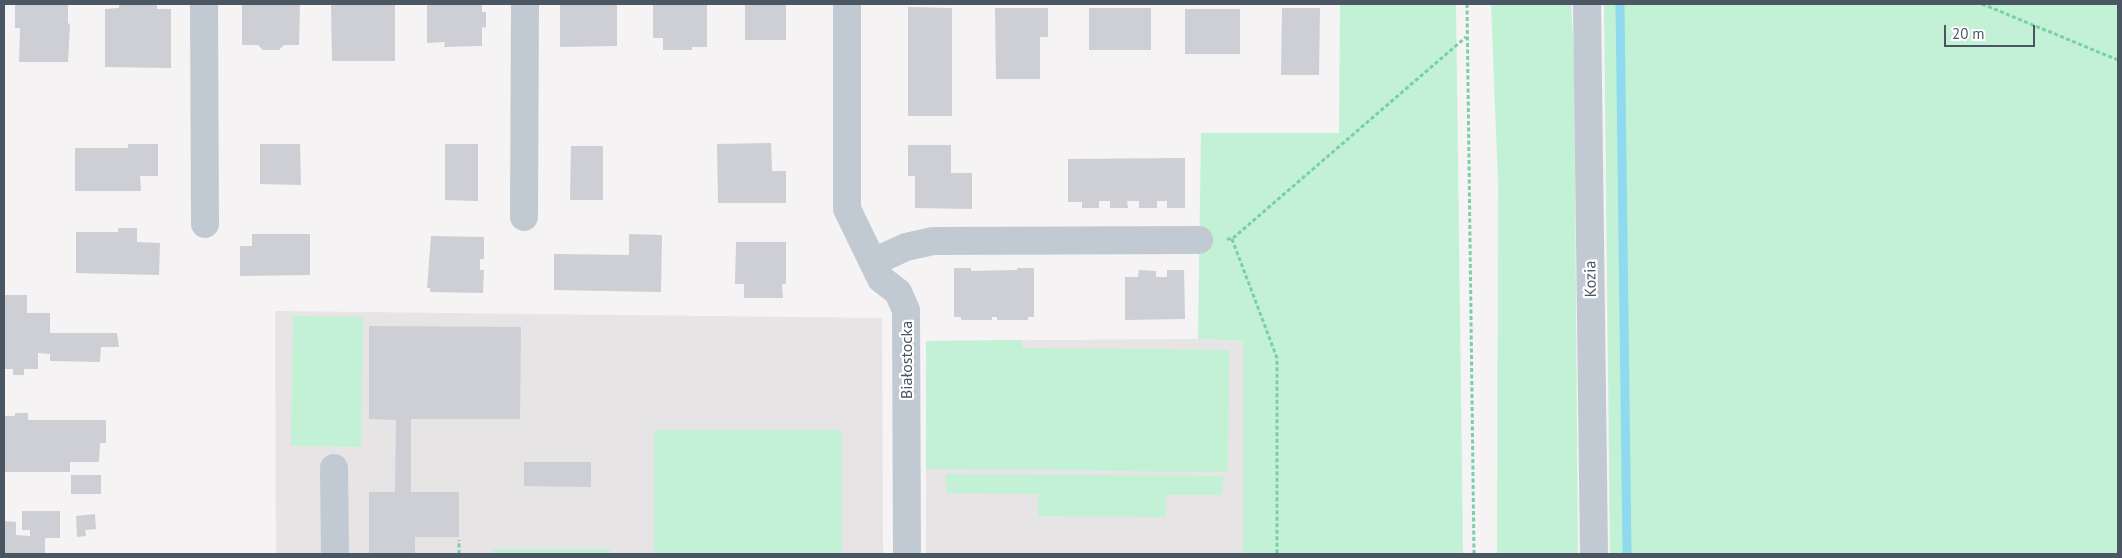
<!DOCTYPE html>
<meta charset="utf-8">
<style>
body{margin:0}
#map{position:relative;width:2122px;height:558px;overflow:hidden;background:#f5f3f3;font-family:"PT Sans",sans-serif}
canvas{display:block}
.frame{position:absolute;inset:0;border:5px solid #4a5661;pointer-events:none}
.scale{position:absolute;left:1944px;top:25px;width:91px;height:22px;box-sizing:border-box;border:2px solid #4a5661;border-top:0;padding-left:6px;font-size:15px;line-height:18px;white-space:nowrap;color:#4a5661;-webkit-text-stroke:4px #fff;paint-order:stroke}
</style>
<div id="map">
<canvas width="2122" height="558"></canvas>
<div class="frame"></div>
<div class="scale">20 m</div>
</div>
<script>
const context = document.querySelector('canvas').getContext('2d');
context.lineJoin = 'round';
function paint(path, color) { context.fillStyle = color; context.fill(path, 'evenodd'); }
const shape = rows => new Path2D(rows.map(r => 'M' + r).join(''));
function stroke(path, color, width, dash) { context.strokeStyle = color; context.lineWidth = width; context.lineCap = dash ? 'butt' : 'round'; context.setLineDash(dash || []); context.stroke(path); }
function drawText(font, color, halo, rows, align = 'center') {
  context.font = font + ' "PT Sans",sans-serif'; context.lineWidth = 4.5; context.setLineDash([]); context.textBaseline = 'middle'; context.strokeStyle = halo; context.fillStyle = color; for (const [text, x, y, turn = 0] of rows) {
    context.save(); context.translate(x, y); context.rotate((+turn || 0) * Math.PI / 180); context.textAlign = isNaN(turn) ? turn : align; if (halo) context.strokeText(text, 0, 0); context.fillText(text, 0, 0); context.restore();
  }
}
const education = shape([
 [275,311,882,318,883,554,276,554],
 [1198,339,1243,341,1243,554,926,554,926,341]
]);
const green = shape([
 [1340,4,1456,4,1463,554,1243,554,1243,341,1198,339,1201,133,1339,133],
 [1491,4,1571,4,1574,53,1578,554,1497,554,1498,183],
 [1604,4,2118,4,2118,554,1610,554],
 [293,316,363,317,361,447,291,446],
 [1022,340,1022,348,1229,350,1228,472,926,469,926,341],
 [654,430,842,430,842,554,654,554],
 [946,474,1223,476,1222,495,1166,495,1166,517,1038,516,1038,494,946,493],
 [493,549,610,549,610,554,493,554]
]);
const stream = shape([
 [1620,4,1627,554]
]);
const building = shape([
 [15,4,68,4,68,24,70,23,68,62,19,62,20,28,15,28],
 [119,4,157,4,157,9,171,9,171,68,105,67,105,9,119,8],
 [242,4,300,4,299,45,284,45,279,50,263,50,258,45,242,45],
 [345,4,395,5,395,61,332,61,331,5],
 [427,4,482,4,482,12,486,12,486,28,482,27,482,46,444,47,445,42,427,43],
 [560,4,617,4,617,46,560,47],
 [653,4,707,4,707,47,692,47,692,50,663,50,663,38,653,38],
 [745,4,786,4,786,40,745,40],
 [908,7,952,8,952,116,908,116],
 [995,8,1048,8,1048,37,1040,37,1040,79,996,79],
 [1089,8,1151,8,1151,50,1089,50],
 [1282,8,1320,8,1319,75,1281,75],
 [1185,9,1240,9,1240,54,1185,54],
 [771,143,772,171,786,171,786,203,718,203,717,144],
 [128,144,158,144,158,176,140,176,141,191,75,191,75,148,128,148],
 [260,144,300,144,301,185,260,184],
 [445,144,478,144,478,201,445,200],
 [908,145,951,145,951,173,972,173,972,209,915,208,915,176,908,176],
 [571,146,603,146,603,200,570,200],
 [1185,158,1185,208,1167,208,1167,201,1157,201,1157,208,1139,208,1139,201,1127,201,1128,208,1110,208,1110,201,1099,201,1099,208,1082,208,1082,202,1068,202,1068,159],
 [118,228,137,228,137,242,160,243,159,275,76,273,76,232,118,232],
 [252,234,310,234,310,275,240,276,240,246,252,246],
 [629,234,662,235,661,292,554,290,554,254,629,255],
 [431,236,484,237,484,259,480,259,480,270,484,270,483,293,430,292,430,288,427,288],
 [736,242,786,242,786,284,782,284,783,298,744,298,744,284,735,284],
 [954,268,971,268,971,271,1017,270,1017,268,1034,268,1034,317,1028,317,1028,320,997,320,997,317,992,317,992,320,961,320,961,317,954,317],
 [1139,270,1156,271,1156,277,1167,277,1167,270,1184,270,1185,319,1125,320,1125,277,1138,277],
 [4,295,27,295,27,313,50,313,50,333,117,333,119,347,101,347,100,362,50,361,50,354,38,353,38,369,24,369,24,375,13,375,13,369,4,369],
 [369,326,521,327,520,419,411,419,411,492,459,492,459,537,415,537,415,554,369,554,369,492,395,492,396,420,369,419],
 [15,413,28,413,28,420,106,420,106,443,100,443,99,462,70,462,70,472,4,472,4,416,15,416],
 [524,462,591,462,591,487,524,486],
 [71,475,101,475,101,494,71,494],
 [22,511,60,511,60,538,45,538,45,554,4,554,4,521,16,522,16,535,30,536,30,530,22,530],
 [95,514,96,529,85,530,86,536,77,537,76,516]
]);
const path = shape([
 [1467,4,1474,554],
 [1982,4,2118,60],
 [1227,239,1232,239,1466,37],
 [1232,239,1277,358,1277,554],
 [459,554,459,540]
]);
const minor = shape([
 [204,4,205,224],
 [847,4,847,209,881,279,898,292,906,310,907,554],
 [1587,4,1594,554],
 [524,217,525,4],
 [873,262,906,247,933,241,1199,240],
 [334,468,335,554]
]);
const streetNames = [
 ["Kozia",1591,279,-91],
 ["Białostocka",907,360,-90]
];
paint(education, '#e6e4e5');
paint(green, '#c3f1d5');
stroke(stream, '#90daee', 9);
paint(building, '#cdcfd5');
stroke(path, '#7ad0a6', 3, [4, 2.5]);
stroke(minor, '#c1cad2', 28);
drawText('16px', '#4a5661', '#fff', streetNames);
</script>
